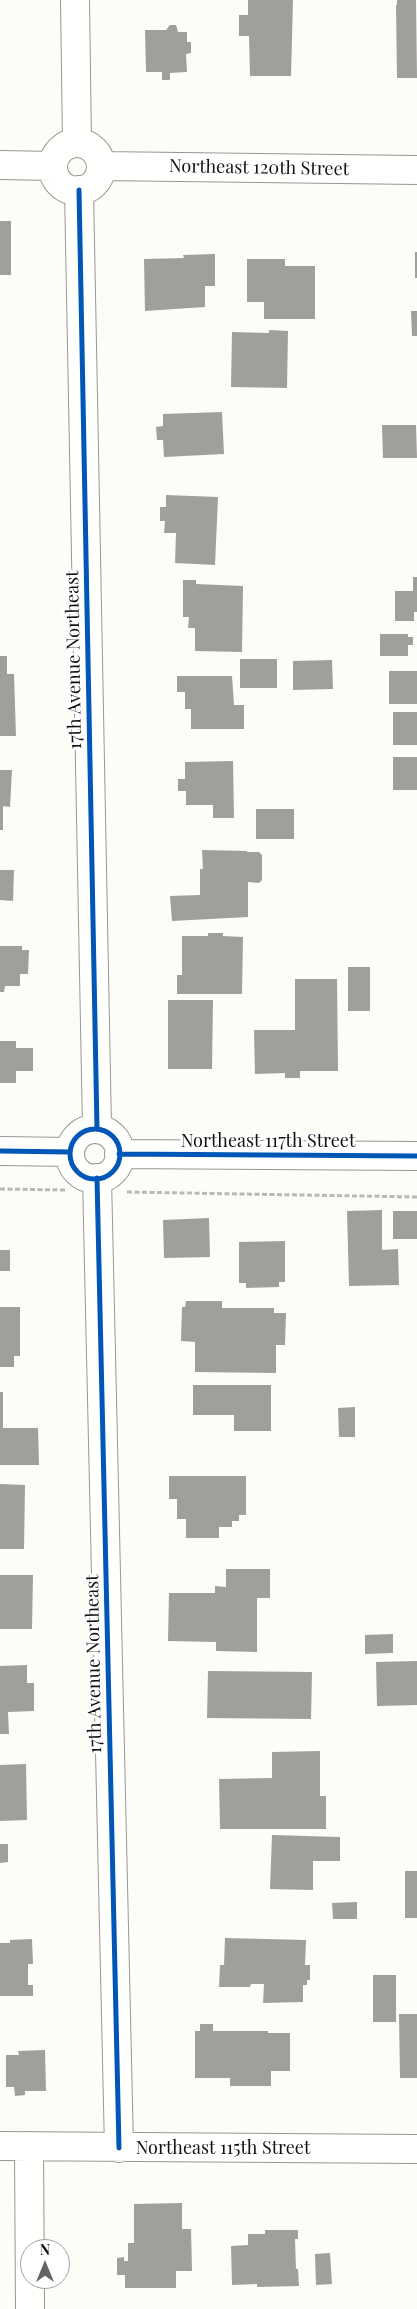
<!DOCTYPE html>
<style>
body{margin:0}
#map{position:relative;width:417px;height:2309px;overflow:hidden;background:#fdfcf7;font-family:"Playfair Display",serif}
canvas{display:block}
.north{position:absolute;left:20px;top:2239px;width:50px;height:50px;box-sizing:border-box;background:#fff;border:1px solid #a0a0a0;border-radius:50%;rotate:0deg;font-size:14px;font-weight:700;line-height:20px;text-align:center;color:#111}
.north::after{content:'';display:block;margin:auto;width:18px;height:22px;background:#646362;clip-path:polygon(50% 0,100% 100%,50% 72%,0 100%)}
</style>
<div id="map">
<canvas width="417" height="2309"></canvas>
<div class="north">N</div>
</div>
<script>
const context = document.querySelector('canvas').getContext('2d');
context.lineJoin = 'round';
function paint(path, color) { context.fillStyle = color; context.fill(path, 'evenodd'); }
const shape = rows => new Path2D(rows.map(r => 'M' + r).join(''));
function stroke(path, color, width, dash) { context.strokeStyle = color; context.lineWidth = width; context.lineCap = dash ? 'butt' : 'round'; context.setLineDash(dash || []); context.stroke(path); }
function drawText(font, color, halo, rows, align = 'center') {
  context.font = font + ' "Playfair Display",serif'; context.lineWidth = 5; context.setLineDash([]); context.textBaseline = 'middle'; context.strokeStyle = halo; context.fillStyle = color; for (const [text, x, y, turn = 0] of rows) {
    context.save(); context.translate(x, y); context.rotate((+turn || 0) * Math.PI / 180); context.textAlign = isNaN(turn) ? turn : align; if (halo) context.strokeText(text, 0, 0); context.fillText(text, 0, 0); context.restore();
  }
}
const building = shape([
 [248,0,293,0,291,76,250,76,249,36,239,36,239,15,248,15],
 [397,0,416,0,417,78,397,78,396,5,397,5],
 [170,25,176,25,178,32,187,32,187,42,191,42,191,53,186,54,187,72,170,73,170,80,162,80,162,72,146,72,145,30,166,30],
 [0,221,11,221,11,275,0,275],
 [415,252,417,252,417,278,415,278],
 [215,254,215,286,205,286,205,307,145,311,144,259,184,258,183,255],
 [247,259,285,259,285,266,315,266,315,319,264,319,264,302,247,302],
 [411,311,417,311,417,336,412,336],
 [269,330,288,331,287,388,231,387,232,332,269,333],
 [222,412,224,454,164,457,163,440,157,440,156,427,163,426,163,414],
 [382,425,416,425,417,458,383,458],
 [166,495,218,497,215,565,175,563,176,533,164,533,165,521,160,521,160,507,166,507],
 [413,577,417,577,417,612,414,612,414,621,395,621,395,591,413,591],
 [183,580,196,580,196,584,243,586,242,652,195,651,195,628,188,628,189,617,183,617],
 [380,634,408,634,408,637,413,637,413,645,408,645,408,656,380,656],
 [0,656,7,656,7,674,14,674,16,736,0,736],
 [240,659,277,659,277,688,240,688],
 [332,660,333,689,293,690,293,661],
 [389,671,417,671,417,704,389,704],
 [177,676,232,676,234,705,244,705,244,729,191,729,191,709,185,709,185,692,177,692],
 [393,712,417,712,417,745,393,745],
 [393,757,417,757,417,790,393,790],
 [233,761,234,818,213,818,213,805,186,805,186,791,178,791,178,779,185,779,185,762],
 [0,770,12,770,10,807,3,806,3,830,0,830],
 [256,809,294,809,294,839,256,839],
 [202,850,247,851,247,852,259,852,262,855,262,880,259,883,248,882,248,917,172,921,170,896,200,895,200,869,203,869],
 [0,870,14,870,13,901,0,900],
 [208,933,223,933,223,936,243,937,242,994,177,994,177,975,182,975,182,936,208,936],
 [0,946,22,946,22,950,29,950,28,974,20,974,20,986,5,986,4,992,0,992],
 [348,967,370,967,370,1011,348,1011],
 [295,979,337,979,338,1071,300,1071,300,1078,285,1078,285,1073,255,1074,254,1030,295,1030],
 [168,1000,213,1000,212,1069,168,1069],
 [0,1041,16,1041,16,1048,33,1048,33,1071,16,1071,16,1083,0,1083],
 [382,1210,382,1250,398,1249,399,1285,349,1286,347,1211],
 [393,1211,417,1211,417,1239,393,1239],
 [209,1218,210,1257,164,1258,163,1220],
 [285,1241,285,1282,279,1282,279,1287,246,1288,246,1283,239,1283,239,1242],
 [0,1250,10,1250,10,1271,0,1271],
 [186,1301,222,1301,222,1308,274,1308,274,1313,286,1313,285,1345,276,1345,276,1373,195,1372,195,1342,181,1341,182,1307,185,1307],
 [0,1307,20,1307,20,1356,14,1356,14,1367,0,1367],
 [193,1385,271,1385,271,1431,234,1431,234,1415,193,1415],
 [0,1392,3,1392,3,1428,38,1428,39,1465,0,1465],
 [355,1407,355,1437,339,1437,338,1408],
 [169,1476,246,1476,246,1515,239,1515,239,1521,232,1521,232,1527,219,1527,219,1538,186,1538,186,1519,177,1519,177,1499,169,1499],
 [0,1484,25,1485,24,1549,0,1549],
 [226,1569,270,1569,270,1598,257,1598,257,1652,216,1651,216,1642,168,1641,169,1593,215,1593,215,1586,226,1587],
 [0,1575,33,1575,32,1629,0,1629],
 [393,1634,393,1653,365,1654,365,1635],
 [417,1661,417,1705,377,1706,376,1662],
 [27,1665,27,1683,34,1683,34,1711,8,1712,9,1734,0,1734,0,1666],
 [208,1671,312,1672,311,1719,207,1718],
 [320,1751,320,1796,326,1796,326,1829,220,1829,219,1779,272,1778,272,1752],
 [26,1764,27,1820,0,1821,0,1765],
 [272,1835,340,1837,340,1861,313,1861,313,1890,270,1889],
 [0,1844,8,1844,8,1862,0,1863],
 [405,1871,417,1871,417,1918,405,1918],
 [357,1902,357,1919,333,1919,332,1903],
 [225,1938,306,1940,305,1965,310,1965,310,1980,307,1980,307,1985,303,1985,303,2002,263,2003,264,1984,251,1984,250,1987,219,1987,220,1965,224,1965],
 [32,1939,33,1964,28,1964,28,1985,33,1985,33,1996,0,1996,0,1943,10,1943,10,1940],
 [373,1975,396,1975,396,2022,373,2022],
 [399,2014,417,2014,417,2078,400,2078],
 [200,2024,213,2024,213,2031,268,2031,268,2033,290,2033,290,2071,271,2071,271,2086,230,2086,230,2078,195,2078,195,2031,200,2031],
 [45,2050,46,2091,25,2091,25,2095,15,2096,14,2087,6,2087,6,2055,19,2055,18,2051],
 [182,2203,182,2229,191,2229,192,2271,176,2271,176,2288,125,2288,125,2275,117,2275,117,2258,124,2257,124,2261,128,2261,128,2243,134,2243,134,2204],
 [265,2230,298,2230,298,2239,295,2239,296,2269,298,2269,299,2286,257,2287,257,2284,232,2285,231,2246,248,2245,248,2234,265,2234],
 [330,2253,332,2284,316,2285,315,2254]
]);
const path = shape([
 [0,1189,67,1190],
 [127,1192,417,1197]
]);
const street = shape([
 [75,0,77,143],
 '53 167a24 24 0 1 1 48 0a24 24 0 1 1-48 0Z',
 [0,165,53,166],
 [101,166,417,170],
 [79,190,97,1129],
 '70 1154a25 25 0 1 1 50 0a25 25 0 1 1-50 0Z',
 [0,1151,70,1152],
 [119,1154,417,1156],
 [97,1178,119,2148],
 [0,2146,417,2149],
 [29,2146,30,2309]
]);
const cycleway = shape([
 [79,190,97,1129],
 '70 1154a25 25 0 1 1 50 0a25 25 0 1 1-50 0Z',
 [0,1151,70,1152],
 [119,1154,417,1156],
 [97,1178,119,2148]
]);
const streetNames = [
 ["Northeast 120th Street",259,168,1],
 ["17th Avenue Northeast",74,660,-91],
 ["Northeast 117th Street",268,1141],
 ["17th Avenue Northeast",94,1664,-91],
 ["Northeast 115th Street",223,2148]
];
paint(building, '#a19f9c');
stroke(street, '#979795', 30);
stroke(path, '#b9b9b8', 3, [5, 2.5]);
stroke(street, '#fffffe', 28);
stroke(cycleway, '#0057b8', 5);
drawText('18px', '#111', '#fff', streetNames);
</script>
